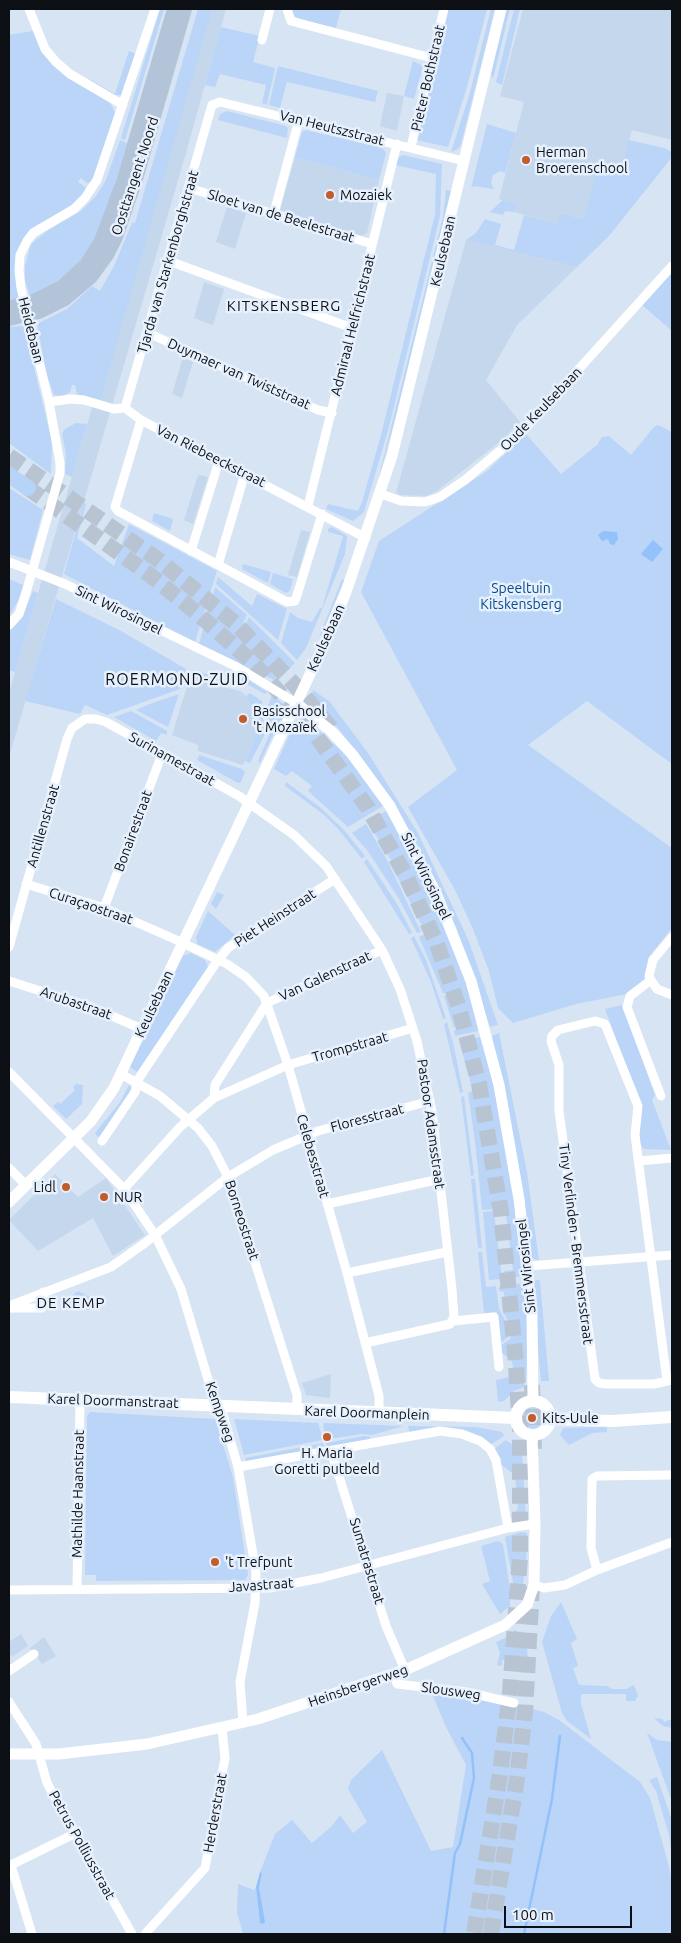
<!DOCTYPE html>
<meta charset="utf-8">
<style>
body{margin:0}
#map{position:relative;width:681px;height:1943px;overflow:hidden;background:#d7e4f4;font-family:Ubuntu,sans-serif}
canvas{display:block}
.frame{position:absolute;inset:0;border:10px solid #0c1015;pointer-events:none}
.scale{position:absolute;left:504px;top:1906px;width:128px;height:22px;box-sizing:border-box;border:2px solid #0c1015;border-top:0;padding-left:6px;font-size:15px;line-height:18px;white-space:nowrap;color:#0c1015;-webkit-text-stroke:4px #e7f1fe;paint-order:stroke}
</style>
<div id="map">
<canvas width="681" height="1943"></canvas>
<div class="frame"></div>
<div class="scale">100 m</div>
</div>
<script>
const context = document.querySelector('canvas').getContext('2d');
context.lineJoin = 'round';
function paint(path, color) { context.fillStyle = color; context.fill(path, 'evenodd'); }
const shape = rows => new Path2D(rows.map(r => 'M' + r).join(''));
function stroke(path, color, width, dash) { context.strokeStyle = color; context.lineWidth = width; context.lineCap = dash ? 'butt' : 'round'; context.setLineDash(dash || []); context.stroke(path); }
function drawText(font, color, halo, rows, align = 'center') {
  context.font = font + ' Ubuntu,sans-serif'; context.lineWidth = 5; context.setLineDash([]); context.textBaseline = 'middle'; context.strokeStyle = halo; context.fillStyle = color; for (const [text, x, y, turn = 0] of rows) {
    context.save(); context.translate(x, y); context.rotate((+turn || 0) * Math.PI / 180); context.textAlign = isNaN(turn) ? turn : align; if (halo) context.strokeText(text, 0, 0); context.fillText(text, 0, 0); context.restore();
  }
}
const built = shape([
 [208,9,226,9,186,153,9,757,9,693],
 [523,9,672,9,672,140,632,130,622,169,599,164,585,219,560,213,557,224,514,212,516,204,499,199,524,102,500,96],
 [387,93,404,96,397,131,380,126],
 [295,157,379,180,367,233,361,236,280,210],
 [227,207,246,213,235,249,216,242],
 [466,240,577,267,517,325,486,380,520,422,502,440,437,491,426,496,400,495,396,493],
 [204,282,224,289,213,325,194,318],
 [183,357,193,362,182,398,172,394],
 [198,475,208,477,193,524,184,520],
 [301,530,310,532,297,577,288,575],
 [190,677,242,692,246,696,258,720,254,741,243,765,198,751,198,745,172,735],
 [55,1174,78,1197,106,1178,145,1235,113,1256,93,1218,38,1251,9,1220],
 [331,1374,330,1398,306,1395,302,1383],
 [21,1634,28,1646,12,1657,9,1653,9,1642],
 [44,1637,56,1656,42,1664,30,1648]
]);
const green = shape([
 [25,9,41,47,110,102,115,113,115,119,92,182,87,183,81,178,78,182,85,187,86,192,65,211,37,225,24,239,17,288,19,300,9,302,9,35,33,31],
 [160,9,164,9,125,140,121,138],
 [198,9,212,9,100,401,77,394,75,385,72,385,70,392,62,396,54,395,47,376,37,324,67,309,92,286,100,291,114,266,132,223,135,223],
 [292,9,341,9,336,28,302,20,294,16],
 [448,9,487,9,467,87,448,147,416,140],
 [491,9,495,9,461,144,458,149,451,152,469,96],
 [506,9,510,9,493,79,491,74],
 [514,9,520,9,502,85,496,82],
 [221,27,260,36,253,62,275,68,267,105,262,103,266,85,220,74,215,87,205,85],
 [129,51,137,54,127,85,123,84,126,88,125,91,121,95,114,95,87,81,89,79,115,94],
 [413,61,423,66,414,99,404,96],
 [278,66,378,91,375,102,287,82,280,108,269,105],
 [227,111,286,126,288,129,287,138,218,120,220,114],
 [487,124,516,133,505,173,500,171,493,175,491,183,494,189,474,186,471,188],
 [306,130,382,148,386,153,379,180,295,157,302,132],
 [120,140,127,143,99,238,90,252,58,283,30,297,25,280,25,266,31,244,50,229,81,211,96,196,106,180],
 [629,140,664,148,672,152,672,157,609,236,577,267,466,240,476,233,485,219,501,224,495,245,514,250,524,215,557,224,560,213,584,219,599,163,622,169],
 [403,155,442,164,440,216,389,427,364,512,353,521,326,509,328,504,358,511,362,502,381,435,435,214,436,174,395,165,398,158],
 [446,190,451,191,435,259,408,373,375,492,443,217],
 [503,200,517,204,514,212,505,211,503,215,490,212],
 [672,270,672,331,642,305],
 [24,326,52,442,51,474,9,443,9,327],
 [76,423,87,424,72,477,65,474,66,454,62,434,65,429],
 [658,425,672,432,672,764,587,701,528,745,672,848,672,928,648,958,645,980,627,994,576,1004,513,1023,498,1008,489,971,473,929,456,892,408,807,457,770,361,592,379,541,487,471,526,434,561,474,597,445,602,437,609,436,631,455,654,427],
 [9,488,43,510,30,560,9,554],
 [84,502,86,504,77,538,114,566,129,524,217,571,195,642,64,574],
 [154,513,173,519,170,531,152,521],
 [332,527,347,536,345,554,306,648,297,660,281,643,290,612,298,618,312,622,320,608,322,608,343,536,328,532,328,529],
 [243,564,271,572,268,583,242,569],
 [273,573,293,579,290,591,286,593,270,584],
 [218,577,252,606,257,594,287,609,278,640,216,584],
 [9,579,23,585,18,601,9,616],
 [342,579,344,580,321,636,320,635],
 [215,587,247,615,243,623,246,624,249,617,295,663,289,669,280,672,274,680,199,644],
 [33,591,38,593,15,672,9,670,9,632,22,618],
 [56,599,121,631,186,669,180,689,107,715,85,705,80,714,25,701],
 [192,670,213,676,210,682,190,677],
 [234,674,240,674,267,692,265,694,232,676],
 [313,690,329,701,368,753,418,833,468,939,498,1025,490,1027,456,927,386,794,339,729,314,706,312,696],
 [250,693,262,701,261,713,265,725,264,736,250,763,245,761,254,741,258,720,246,696],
 [179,694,168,727,136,710,150,704],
 [272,695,284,704,287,711,284,720,280,720,260,763,258,761,271,731,267,710],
 [131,711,167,731,167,735,161,733,156,741,114,717],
 [301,719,307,720,346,755,383,806,348,827,308,791,312,786,292,771,286,776,274,769,293,727,291,726,295,721],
 [199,755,242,769,245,772,241,782,238,783,197,760],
 [286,782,321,808,344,830,365,856,362,859,339,830,323,814,285,786],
 [386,811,431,892,453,943,472,1000,478,1031,455,1036,454,1030,457,1029,457,1027,454,1028,444,996,447,995,447,993,443,993,419,937,425,934,424,930,390,862,391,860,368,822],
 [366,824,388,862,421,932,417,933,398,897,367,850,352,833],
 [367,859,397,904,412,933,409,934,364,862],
 [217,892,224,895,216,909,211,904],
 [208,911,235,935,215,952,197,944,196,937],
 [414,936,426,960,446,1018,443,1019,431,982,411,938],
 [191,953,205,960,208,967,137,1072,129,1066,182,956],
 [622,1005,655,1095,652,1100,671,1150,644,1149,640,1144,639,1133,642,1108,605,1009],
 [447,1022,454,1047,463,1092,460,1093,444,1024],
 [499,1033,527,1172,539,1261,531,1257,507,1103,492,1036],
 [480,1037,490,1069,508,1153,524,1276,505,1279,504,1271,513,1270,505,1208,482,1210,475,1141,468,1093,473,1091,459,1041],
 [76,1084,83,1085,82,1104,66,1119,53,1106,58,1102,60,1104,75,1090,73,1087],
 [129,1085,133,1090,100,1139,95,1133,120,1102],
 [464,1096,474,1175,471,1176,461,1097],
 [471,1179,475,1179,482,1248,478,1248],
 [494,1211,502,1279,489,1280,483,1212],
 [478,1252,482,1252,486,1287,496,1286,499,1309,509,1328,508,1337,500,1343,497,1312,484,1313],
 [538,1280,540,1281,549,1381,541,1381,532,1281],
 [524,1283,528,1323,526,1382,524,1382,524,1387,514,1391,504,1401,498,1402,496,1380,509,1377,513,1366,511,1360,501,1352,500,1346,510,1339,512,1333,511,1326,503,1312,506,1311,504,1292,499,1291,499,1287],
 [78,1291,94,1299,94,1309,74,1310,69,1304,69,1298],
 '521 1418a11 11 0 1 1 22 0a11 11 0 1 1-22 0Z',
 [90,1412,215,1419,233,1477,248,1575,245,1580,96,1581,96,1575,85,1575,87,1416],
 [234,1419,318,1423,323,1440,244,1455],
 [323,1423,403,1426,372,1435,361,1434,329,1439,325,1436],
 [408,1426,476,1427,502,1432,504,1436,490,1445,480,1438,410,1433],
 [607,1427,607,1432,592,1433,569,1445,560,1435,563,1428],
 [364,1436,370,1437,370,1440,327,1448,326,1443],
 [506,1440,522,1452,526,1518,523,1519,510,1516,518,1509,515,1475,500,1464,493,1450],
 [323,1443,324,1448,246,1462,245,1458],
 [521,1532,527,1533,526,1567,522,1589,516,1600,505,1537],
 [498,1541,503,1544,510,1589,510,1606,500,1614,482,1584,490,1581,481,1546],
 [561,1602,577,1639,571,1643,578,1666,573,1668,579,1685,607,1686,612,1689,626,1689,634,1685,638,1696,635,1701,626,1701,626,1694,581,1694,581,1704,591,1739,567,1721,562,1713,542,1642,551,1616],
 [515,1629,527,1647,528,1662,502,1660,502,1666,497,1665,500,1653,496,1642,512,1635],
 [431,1691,492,1698,544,1712,559,1720,640,1782,650,1798,668,1863,672,1883,672,1934,243,1934,237,1912,238,1884,254,1890,256,1887,260,1923,264,1922,259,1888,262,1873,260,1872,275,1834,292,1820,312,1843,331,1827,340,1815,353,1833,367,1822,348,1789,351,1780,382,1750,431,1851,453,1847,466,1765,446,1727],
 [654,1718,662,1719,664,1722,672,1719,672,1728,663,1726],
 [647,1733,657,1740,672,1742,672,1802],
 [657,1777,672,1820,672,1857,669,1835,656,1791,649,1780]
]);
const water = shape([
 [603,531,617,532,618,539,614,545,610,544,608,539,602,541,598,535],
 [653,540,663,549,652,562,641,554],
 [260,1872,262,1873,259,1888,265,1922,263,1924,260,1923,256,1887]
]);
const stream = shape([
 [444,1934,455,1853,460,1844,474,1778,472,1753,462,1738],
 [524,1934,552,1799,560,1736]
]);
const motorwayTunnel = shape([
 [9,456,160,561,235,623,294,684,335,733],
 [28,488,150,575,198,614,253,663,309,726,368,808,406,876,437,944,459,1008,479,1084,501,1212,515,1352,520,1427,520,1557,510,1692,500,1774,474,1934],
 [532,1385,534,1452],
 [491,1934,517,1779,525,1712,532,1587]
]);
const minor = shape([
 [29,9,45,49,56,62,70,74,123,105],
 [287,9,291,21,432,58],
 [262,40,270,9],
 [411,147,444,9],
 [189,188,372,244],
 [274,213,299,120],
 [169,261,352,328],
 [148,333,318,410,332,413],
 [49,402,71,399,84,400,114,409,125,408,141,420,366,538],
 [125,408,212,105,220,102,464,161],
 [141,420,115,507,118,511,287,602,295,601,298,592,322,514],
 [381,494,401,501,425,502,440,497,465,480,521,433,672,266],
 [308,506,397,144],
 [191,551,219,461],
 [9,562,65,584,237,667,296,703],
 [218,565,245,473],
 [9,625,19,614,26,593,60,473,60,463,49,402,21,288,19,271,20,255,27,241,33,233,74,209,85,198,97,180,155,9],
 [26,884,104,908,172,938,227,964,246,977,264,996,288,1065,347,1273,379,1396,379,1412],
 [104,908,162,754],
 [9,947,67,739,72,728,85,719,96,719,106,722,239,796,294,835,326,866,382,950,400,989,417,1041,432,1112,452,1289,454,1317,450,1324,365,1343],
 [651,980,657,989,672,995],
 [9,981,91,1007,142,1029],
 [9,1072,124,1189,155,1235,181,1289,213,1396,223,1415,238,1467,256,1572,255,1603,240,1682,243,1723],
 [121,1074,160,1096,198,1128,212,1146,228,1177,297,1395,297,1410],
 [661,1096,627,1007,630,996,651,980,649,976,653,960,672,937],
 [214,1098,215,1085,267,1003,382,950],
 [102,1141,135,1092,139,1078,218,960,228,948,335,879],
 [639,1161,672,1158],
 [9,1168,26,1185],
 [124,1189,180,1127,214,1098,288,1065,413,1028],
 [327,1204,440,1179],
 [528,1266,672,1255],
 [347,1273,447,1252],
 [9,1306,111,1267,145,1243,228,1177,273,1150,318,1131,430,1101],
 [9,1308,42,1308,46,1300,43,1292],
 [453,1321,494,1317,499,1367],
 [667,1381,635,1135,638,1106,605,1024,595,1021,558,1030,552,1036,551,1041,559,1065,559,1111,595,1379,599,1383,606,1384,654,1384,672,1380],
 [331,1451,386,1626,405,1670],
 [238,1467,440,1431,462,1434,480,1441,490,1449,496,1460,508,1528],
 [597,1570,591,1548,592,1479,597,1476,672,1475],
 [534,1585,544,1588,565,1585,597,1570,672,1542],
 [77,1588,80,1400],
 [9,1590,269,1588,321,1578,508,1528,535,1524],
 [9,1671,34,1654],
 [394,1674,397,1684,466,1692,514,1703],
 [9,1702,36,1744,47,1783,132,1934],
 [11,1865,32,1934],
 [9,1866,76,1833],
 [145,1934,205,1868,225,1758,222,1728]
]);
const tertiary = shape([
 [296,703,331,731,352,754,390,806,436,893,471,981,499,1085,519,1199,532,1315,533,1401],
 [9,1202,91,1121,114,1088,321,651,346,592,392,456,501,9],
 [9,1754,59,1754,147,1744,258,1719,405,1670,505,1625,527,1605,534,1585,535,1524,532,1436]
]);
const secondary = shape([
 [9,1397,515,1418],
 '516 1418a17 17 0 1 1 34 0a17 17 0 1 1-34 0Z',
 [550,1419,613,1421,672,1417]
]);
const primary = shape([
 [9,308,34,301,62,287,86,265,101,241,123,182,174,9],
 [9,319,39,312,65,299,91,277,107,255,116,237,136,179,185,9]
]);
const motorway = shape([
 [9,475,28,488]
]);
const markers = [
 [526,160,5,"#c25c2c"],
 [330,195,5,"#c25c2c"],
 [243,719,5,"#c25c2c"],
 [66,1187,5,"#c25c2c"],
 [104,1197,5,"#c25c2c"],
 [532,1418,5,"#c25c2c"],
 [327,1437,5,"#c25c2c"],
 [215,1562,5,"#c25c2c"]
];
const streetNames = [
 ["Pieter Bothstraat",428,78,-77],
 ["Van Heutszstraat",332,128,14],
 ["Oosttangent Noord",135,176,-72],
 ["Sloet van de Beelestraat",281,216,17],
 ["Keulsebaan",443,251,-77],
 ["Tjarda van Starkenborghstraat",168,262,-74],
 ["Admiraal Helfrichstraat",353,325,-76],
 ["Heidebaan",31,330,76],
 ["Duymaer van Twiststraat",239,374,24],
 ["Oude Keulsebaan",541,409,-46],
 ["Van Riebeeckstraat",211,456,27],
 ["Sint Wirosingel",119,610,26],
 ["Keulsebaan",326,638,-66],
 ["Surinamestraat",172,759,29],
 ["Antillenstraat",43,826,-74],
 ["Bonairestraat",133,831,-70],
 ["Sint Wirosingel",426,876,64],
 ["Curaçaostraat",91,906,19],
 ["Piet Heinstraat",275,918,-33],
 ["Van Galenstraat",325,976,-25],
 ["Arubastraat",76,1003,19],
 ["Keulsebaan",154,1004,-65],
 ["Trompstraat",350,1047,-16],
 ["Floresstraat",367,1118,-15],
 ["Pastoor Adamsstraat",431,1124,82],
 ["Celebesstraat",313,1156,74],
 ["Borneostraat",242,1220,72],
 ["Tiny Verlinden - Bremmersstraat",576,1244,83],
 ["Sint Wirosingel",526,1266,-96],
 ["Karel Doormanstraat",113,1401,2],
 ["Kempweg",220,1412,71],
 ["Karel Doormanplein",367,1413,2],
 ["Mathilde Haanstraat",78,1494,-89],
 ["Sumatrastraat",367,1561,73],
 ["Javastraat",261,1585,-4],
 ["Heinsbergerweg",358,1686,-19],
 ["Slousweg",451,1691,8],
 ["Herderstraat",215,1813,-80],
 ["Petrus Polliusstraat",82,1845,61]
];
const poiNames = [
 ["Herman",536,152],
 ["Broerenschool",536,168],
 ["Mozaiek",340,195],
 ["Basisschool",253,711],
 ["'t Mozaïek",253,727],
 ["Lidl",56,1187,"right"],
 ["NUR",114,1197],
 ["Kits-Uule",542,1418],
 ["H. Maria",327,1453,"center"],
 ["Goretti putbeeld",327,1469,"center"],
 ["'t Trefpunt",225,1562]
];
const parkNames = [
 ["Speeltuin",521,588],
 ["Kitskensberg",521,604]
];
const neighbourhoodNames = [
 ["KITSKENSBERG",284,306],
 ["DE KEMP",71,1303]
];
const quarterNames = [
 ["ROERMOND-ZUID",177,680]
];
paint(built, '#c5d7ed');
paint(green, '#bad5f7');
paint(water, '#93c1fa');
stroke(stream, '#93c1fa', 2.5);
stroke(motorwayTunnel, '#b9c4d3', 16, [16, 8]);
stroke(minor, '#fff', 9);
stroke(tertiary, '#fff', 11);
stroke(secondary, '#fff', 12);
stroke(primary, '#b4c4d8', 14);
stroke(motorway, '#b6d3f8', 16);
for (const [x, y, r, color] of markers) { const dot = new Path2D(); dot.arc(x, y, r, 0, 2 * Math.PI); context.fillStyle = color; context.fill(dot); stroke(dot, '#e7f1fe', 2); }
drawText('14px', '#0c1015', '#e7f1fe', streetNames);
drawText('14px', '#0c1015', '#e7f1fe', poiNames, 'left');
drawText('14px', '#06498b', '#e7f1fe', parkNames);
context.letterSpacing = '1px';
drawText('15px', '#0c1015', '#e7f1fe', neighbourhoodNames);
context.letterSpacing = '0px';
context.letterSpacing = '1px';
drawText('16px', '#0c1015', '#e7f1fe', quarterNames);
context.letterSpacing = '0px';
</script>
